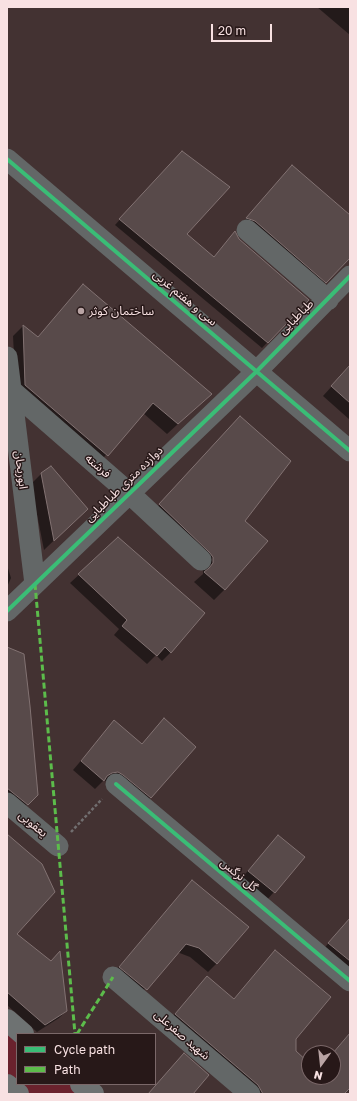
<!DOCTYPE html>
<meta charset="utf-8">
<style>
body{margin:0}
#map{position:relative;width:357px;height:1101px;overflow:hidden;background:#433232;font-family:"Golos Text",sans-serif}
canvas{display:block}
.frame{position:absolute;inset:0;border:8px solid #f8e1e2;pointer-events:none}
.legend{position:absolute;left:16px;top:1033px;width:140px;height:52px;box-sizing:border-box;background:#271818;border:1px solid #7b6869;margin:0;padding:5px 7px;list-style:none;font-size:12px;color:#f8e1e2}
.legend li{display:flex;align-items:center;gap:8px;height:20px}
.legend b{width:20px;border:1px solid #7b6869}
.north{position:absolute;left:301px;top:1045px;width:40px;height:40px;box-sizing:border-box;background:#271818;border:1px solid #7b6869;border-radius:50%;rotate:195deg;font-size:11px;font-weight:700;line-height:16px;text-align:center;color:#f8e1e2}
.north::after{content:'';display:block;margin:auto;width:14px;height:18px;background:#b9a4a4;clip-path:polygon(50% 0,100% 100%,50% 72%,0 100%)}
.scale{position:absolute;left:211px;top:24px;width:61px;height:18px;box-sizing:border-box;border:2px solid #f8e1e2;border-top:0;padding-left:5px;font-size:12px;line-height:14px;white-space:nowrap;color:#f8e1e2;-webkit-text-stroke:3px #271818;paint-order:stroke}
</style>
<div id="map">
<canvas width="357" height="1101"></canvas>
<div class="frame"></div>
<ul class="legend">
<li><b style="height:5px;background:#3abd76"></b>Cycle path</li>
<li><b style="height:5px;background:#5cbc4b"></b>Path</li>
</ul>
<div class="north">N</div>
<div class="scale">20 m</div>
</div>
<script>
const context = document.querySelector('canvas').getContext('2d');
context.lineJoin = 'round';
function paint(path, color) { context.fillStyle = color; context.fill(path, 'evenodd'); }
const shape = rows => new Path2D(rows.map(r => 'M' + r).join(''));
function stroke(path, color, width, dash) { context.strokeStyle = color; context.lineWidth = width; context.lineCap = dash ? 'butt' : 'round'; context.setLineDash(dash || []); context.stroke(path); }
function drawText(font, color, halo, rows, align = 'center') {
  context.font = font + ' "Golos Text","Noto Sans Arabic",sans-serif'; context.lineWidth = 3; context.setLineDash([]); context.textBaseline = 'middle'; context.strokeStyle = halo; context.fillStyle = color; for (const [text, x, y, turn = 0] of rows) {
    context.save(); context.translate(x, y); context.rotate((+turn || 0) * Math.PI / 180); context.textAlign = isNaN(turn) ? turn : align; if (halo) context.strokeText(text, 0, 0); context.fillText(text, 0, 0); context.restore();
  }
}
const green = shape([
 [7,1029,17,1038,17,1084,72,1084,83,1094,26,1094,7,1078]
]);
const shadow = shape([
 [317,7,350,7,350,35],
 [177,157,186,234,213,258,230,238,308,300,262,348,115,225],
 [286,172,350,216,350,255,321,287,242,224],
 [73,296,200,404,167,434,143,413,97,465,16,395,13,336,23,326,37,338],
 [350,366,350,420,323,396],
 [230,428,243,521,225,589,214,600,194,582,203,574,203,567,150,515],
 [41,474,76,519,44,550,31,484],
 [118,539,171,652,162,661,156,655,147,664,114,635,119,629,70,583],
 [7,565,11,578,7,587],
 [7,648,27,804,19,813,7,803],
 [114,722,151,797,142,806,109,781,103,781,95,789,73,770],
 [7,835,15,934,50,962,66,1011,59,1018,37,1032,7,1005],
 [278,836,304,858,266,901,240,880],
 [184,890,217,963,208,972,190,957,177,952,137,998,111,976],
 [350,918,350,973,321,952],
 [267,960,295,1038,295,1052,309,1064,309,1077,333,1077,333,1053,350,1033,350,1092,347,1089,343,1094,249,1094,167,1023,207,977,233,1000]
]);
const building = shape([
 [182,151,230,187,187,234,214,257,235,231,239,239,309,300,268,343,119,219,182,151],
 [292,165,350,215,350,258,326,283,255,221,246,218,292,165],
 [83,284,212,394,178,424,153,403,108,456,25,385,23,325,38,337,83,284],
 [350,365,350,403,331,386,350,365],
 [240,416,291,461,245,521,268,541,225,590,204,572,209,568,213,563,213,557,209,552,159,504,240,416],
 [51,466,88,509,54,541,41,473,51,466],
 [118,537,205,613,171,653,165,647,157,656,122,626,127,620,78,574,118,537],
 [7,647,24,654,30,706,38,795,28,805,7,788,7,647],
 [164,718,196,747,151,798,123,775,118,772,112,773,107,776,104,781,81,761,114,720,142,744,164,718],
 [7,834,42,864,55,892,17,934,51,961,60,951,67,1011,45,1025,7,992,7,834],
 [278,835,305,857,275,893,248,871,278,835],
 [192,880,249,927,217,964,199,948,186,944,147,990,119,967,192,880],
 [350,918,350,961,328,943,350,918],
 [275,950,331,997,296,1039,296,1051,309,1063,309,1077,333,1077,333,1053,350,1033,350,1088,344,1094,263,1094,258,1085,175,1014,207,976,234,999,275,950],
 [184,1053,209,1075,193,1094,148,1094,184,1053]
]);
const path = shape([
 [71,832,102,799]
]);
const minor = shape([
 [7,159,350,451],
 [247,230,328,300],
 [7,357,35,584],
 [11,390,129,493,201,560],
 [7,611,256,372,350,276],
 [116,784,350,981],
 [7,803,58,846],
 [113,977,250,1094]
]);
const secondary = shape([
 [7,1020,23,1034],
 [81,1084,93,1094],
 [7,1085,18,1094]
]);
const quiet = shape([
 [35,584,75,1034],
 [77,1034,113,977]
]);
const cycleway = shape([
 [7,159,350,451],
 [7,611,256,372,350,276],
 [116,784,350,981]
]);
const markers = [
 [81,311,4,"#b9a4a4"]
];
const streetNames = [
 ["سی و هفتم غربی",185,298,40],
 ["طباطبایی",296,317,-45],
 ["فرشته",98,466,41],
 ["ابوریحان",21,470,83],
 ["دوازده متری طباطبایی",124,484,-44],
 ["یعقوبی",33,824,40],
 ["گل نرگس",239,875,40],
 ["شهید صفرعلی",182,1035,41]
];
const poiNames = [
 ["ساختمان کوثر",89,311]
];
paint(green, '#6a222d');
paint(shadow, '#0007');
paint(building, '#584a4a');
stroke(building, '#827272', 1);
stroke(path, '#716e6f', 2.5, [3, 2]);
stroke(minor, '#636767', 21);
stroke(secondary, '#6e7272', 22);
stroke(quiet, '#5cbc4b', 3, [6, 3]);
stroke(cycleway, '#3abd76', 4);
for (const [x, y, r, color] of markers) { const dot = new Path2D(); dot.arc(x, y, r, 0, 2 * Math.PI); context.fillStyle = color; context.fill(dot); stroke(dot, '#271818', 1.5); }
drawText('12px', '#f8e1e2', '#271818', streetNames);
drawText('12px', '#f8e1e2', '#271818', poiNames, 'left');
</script>
